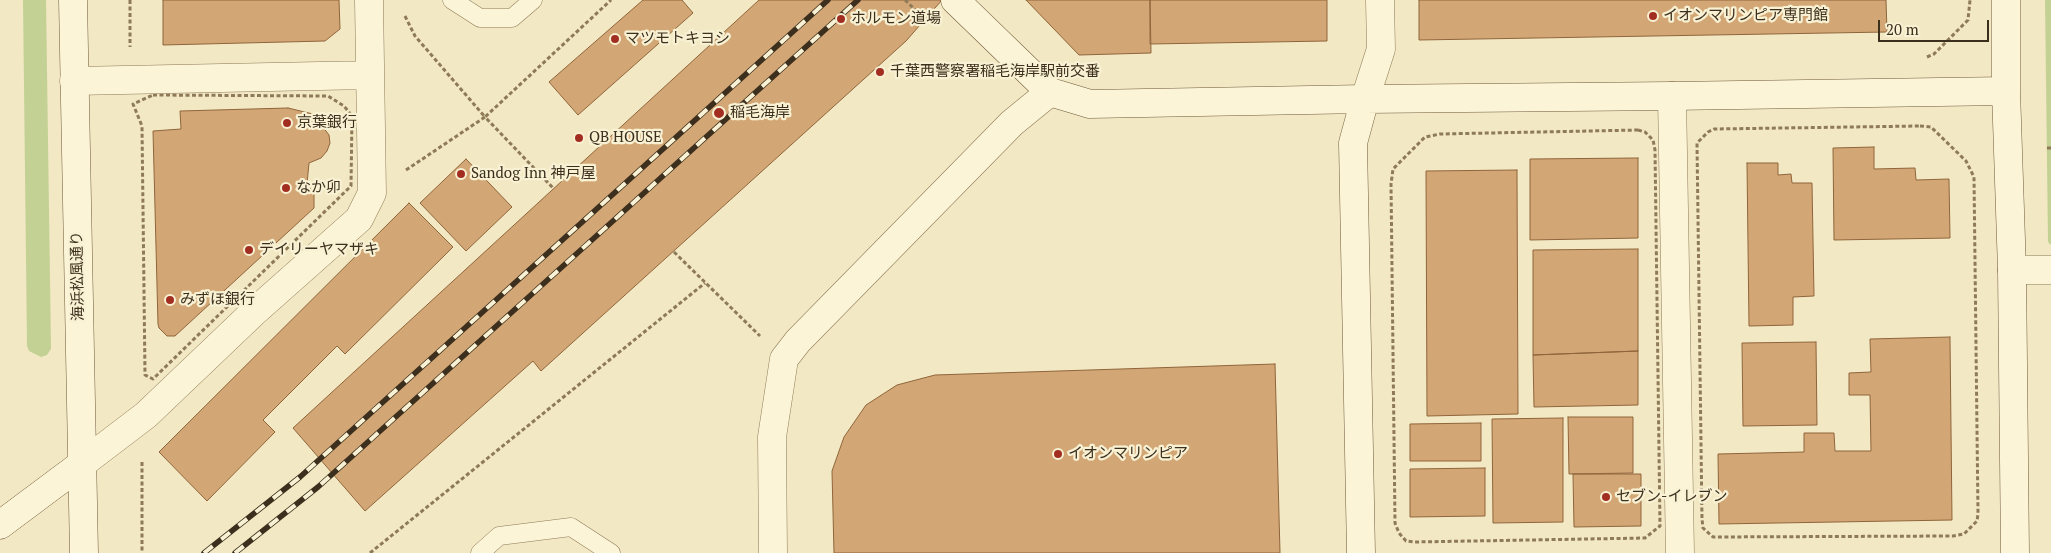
<!DOCTYPE html>
<meta charset="utf-8">
<style>
body{margin:0}
#map{position:relative;width:2051px;height:553px;overflow:hidden;background:#f2e8c3;font-family:"PT Serif",serif}
canvas{display:block}
.scale{position:absolute;left:1878px;top:20px;width:111px;height:22px;box-sizing:border-box;border:2px solid #3c2f1d;border-top:0;padding-left:6px;font-size:15px;line-height:18px;white-space:nowrap;color:#3c2f1d;-webkit-text-stroke:4px #f8f1d3;paint-order:stroke}
</style>
<div id="map">
<canvas width="2051" height="553"></canvas>
<div class="scale">20 m</div>
</div>
<script>
const context = document.querySelector('canvas').getContext('2d');
context.lineJoin = 'round';
function paint(path, color) { context.fillStyle = color; context.fill(path, 'evenodd'); }
const shape = rows => new Path2D(rows.map(r => 'M' + r).join(''));
function stroke(path, color, width, dash) { context.strokeStyle = color; context.lineWidth = width; context.lineCap = dash ? 'butt' : 'round'; context.setLineDash(dash || []); context.stroke(path); }
function drawText(font, color, halo, rows, align = 'center') {
  context.font = font + ' "PT Serif","Noto Sans JP",serif'; context.lineWidth = 4.5; context.setLineDash([]); context.textBaseline = 'middle'; context.strokeStyle = halo; context.fillStyle = color; for (const [text, x, y, turn = 0] of rows) {
    context.save(); context.translate(x, y); context.rotate((+turn || 0) * Math.PI / 180); context.textAlign = isNaN(turn) ? turn : align; if (halo) context.strokeText(text, 0, 0); context.fillText(text, 0, 0); context.restore();
  }
}
const green = shape([
 [23,0,46,0,51,349,47,355,41,357,29,351,27,346],
 [2045,0,2051,0,2051,245,2048,242]
]);
const building = shape([
 [163,0,339,0,340,29,325,41,163,45,163,0],
 [643,0,682,0,693,13,578,115,549,82,643,0],
 [759,0,942,0,906,41,541,371,533,361,365,511,293,428,759,0],
 [1026,0,1150,0,1151,53,1079,55,1026,0],
 [1150,0,1327,0,1327,41,1150,44,1150,0],
 [1419,0,1886,0,1887,32,1419,40,1419,0],
 [288,108,313,114,329,135,330,143,327,151,321,158,309,163,307,184,314,193,314,208,175,336,167,336,159,328,158,324,153,131,181,129,180,111,288,108],
 [1874,147,1874,169,1915,168,1916,180,1949,179,1950,238,1834,240,1833,148,1874,147],
 [1638,158,1638,238,1530,240,1530,159,1638,158],
 [466,159,512,207,466,251,420,203,466,159],
 [1747,163,1778,163,1778,175,1791,174,1792,183,1812,183,1814,296,1793,297,1793,325,1749,326,1747,163],
 [1517,170,1518,414,1427,416,1426,171,1517,170],
 [409,203,453,247,345,354,337,346,263,420,275,432,207,501,159,452,409,203],
 [1638,249,1638,351,1533,355,1533,250,1638,249],
 [1950,337,1952,520,1719,524,1718,454,1804,452,1804,433,1834,433,1835,451,1871,451,1870,395,1849,395,1849,373,1871,372,1870,339,1950,337],
 [1816,342,1817,425,1743,426,1742,343,1816,342],
 [1638,351,1638,405,1534,407,1533,355,1638,351],
 [1275,364,1280,553,834,553,832,471,844,437,866,405,897,385,935,375,1275,364],
 [1568,417,1633,417,1633,473,1569,474,1568,417],
 [1563,418,1563,522,1493,523,1492,419,1563,418],
 [1481,423,1481,461,1410,461,1410,424,1481,423],
 [1485,468,1485,516,1410,517,1410,469,1485,468],
 [1573,474,1641,474,1641,526,1574,527,1573,474]
]);
const path = shape([
 [130,0,130,47],
 [905,0,928,22],
 [405,16,415,36,485,117,611,0],
 [1927,57,1934,54,1968,20,1970,0],
 [153,95,328,96,344,106,352,116,351,186,153,379,145,375,142,126,133,104,153,95],
 [1920,126,1931,127,1966,161,1974,177,1978,514,1977,521,1964,534,1953,536,1713,537,1703,528,1702,519,1697,143,1708,132,1714,129,1920,126],
 [1638,130,1645,132,1653,140,1655,150,1660,526,1645,538,1414,542,1406,541,1399,533,1395,523,1391,184,1393,169,1425,137,1440,134,1638,130],
 [2047,148,2051,148],
 [406,170,485,117,554,189],
 [674,252,760,336],
 [142,462,142,553],
 [370,553,705,283]
]);
const lane = shape([
 [452,0,480,18,512,18,533,0],
 [480,553,499,536,571,527,611,553]
]);
const street = shape([
 [74,81,369,75],
 [1672,96,1680,553],
 [1365,99,1381,49,1380,0],
 [2012,270,2051,270],
 [83,463,146,415,253,313,359,219,372,193,369,0],
 [773,553,772,437,784,359,798,341,1012,123,1050,92]
]);
const secondary = shape([
 [73,0,84,553],
 [955,0,1050,92,1090,104,1365,99,1672,96,2006,91],
 [2006,0,2006,91,2012,270,2015,553],
 [0,525,83,463],
 [1361,553,1353,143,1365,99]
]);
const rail = shape([
 [204,553,300,477,828,0],
 [235,553,318,487,858,0]
]);
const markers = [
 [1653,16,5,"#a22e22"],
 [841,19,5,"#a22e22"],
 [615,39,5,"#a22e22"],
 [880,72,5,"#a22e22"],
 [719,113,6,"#a22e22"],
 [287,123,5,"#a22e22"],
 [579,138,5,"#a22e22"],
 [461,174,5,"#a22e22"],
 [286,188,5,"#a22e22"],
 [249,250,5,"#a22e22"],
 [170,300,5,"#a22e22"],
 [1058,454,5,"#a22e22"],
 [1606,497,5,"#a22e22"]
];
const poiNames = [
 ["イオンマリンピア専門館",1663,16],
 ["ホルモン道場",851,19],
 ["マツモトキヨシ",625,39],
 ["千葉西警察署稲毛海岸駅前交番",890,72],
 ["稲毛海岸",730,113],
 ["京葉銀行",297,123],
 ["QB HOUSE",589,138],
 ["Sandog Inn 神戸屋",471,174],
 ["なか卯",296,188],
 ["デイリーヤマザキ",259,250],
 ["みずほ銀行",180,300],
 ["イオンマリンピア",1068,454],
 ["セブン-イレブン",1616,497]
];
const streetNames = [
 ["海浜松風通り",78,276,-91]
];
paint(green, '#c4d195');
paint(building, '#d3a675');
stroke(building, '#8f653b', 1);
stroke(lane, '#8e7a58', 19);
stroke(street, '#8e7a58', 29);
stroke(secondary, '#705a3b', 29);
stroke(path, '#8e7a58', 3, [4, 2.5]);
stroke(lane, '#fcf4d7', 18);
stroke(street, '#fcf4d7', 28);
stroke(secondary, '#fcf4d7', 28);
stroke(rail, '#3c2f1d', 5.5);
stroke(rail, '#f8f1d3', 4, [11]);
for (const [x, y, r, color] of markers) { const dot = new Path2D(); dot.arc(x, y, r, 0, 2 * Math.PI); context.fillStyle = color; context.fill(dot); stroke(dot, '#f8f1d3', 2); }
drawText('15px', '#3c2f1d', '#f8f1d3', poiNames, 'left');
drawText('15px', '#3c2f1d', '#f8f1d3', streetNames);
</script>
